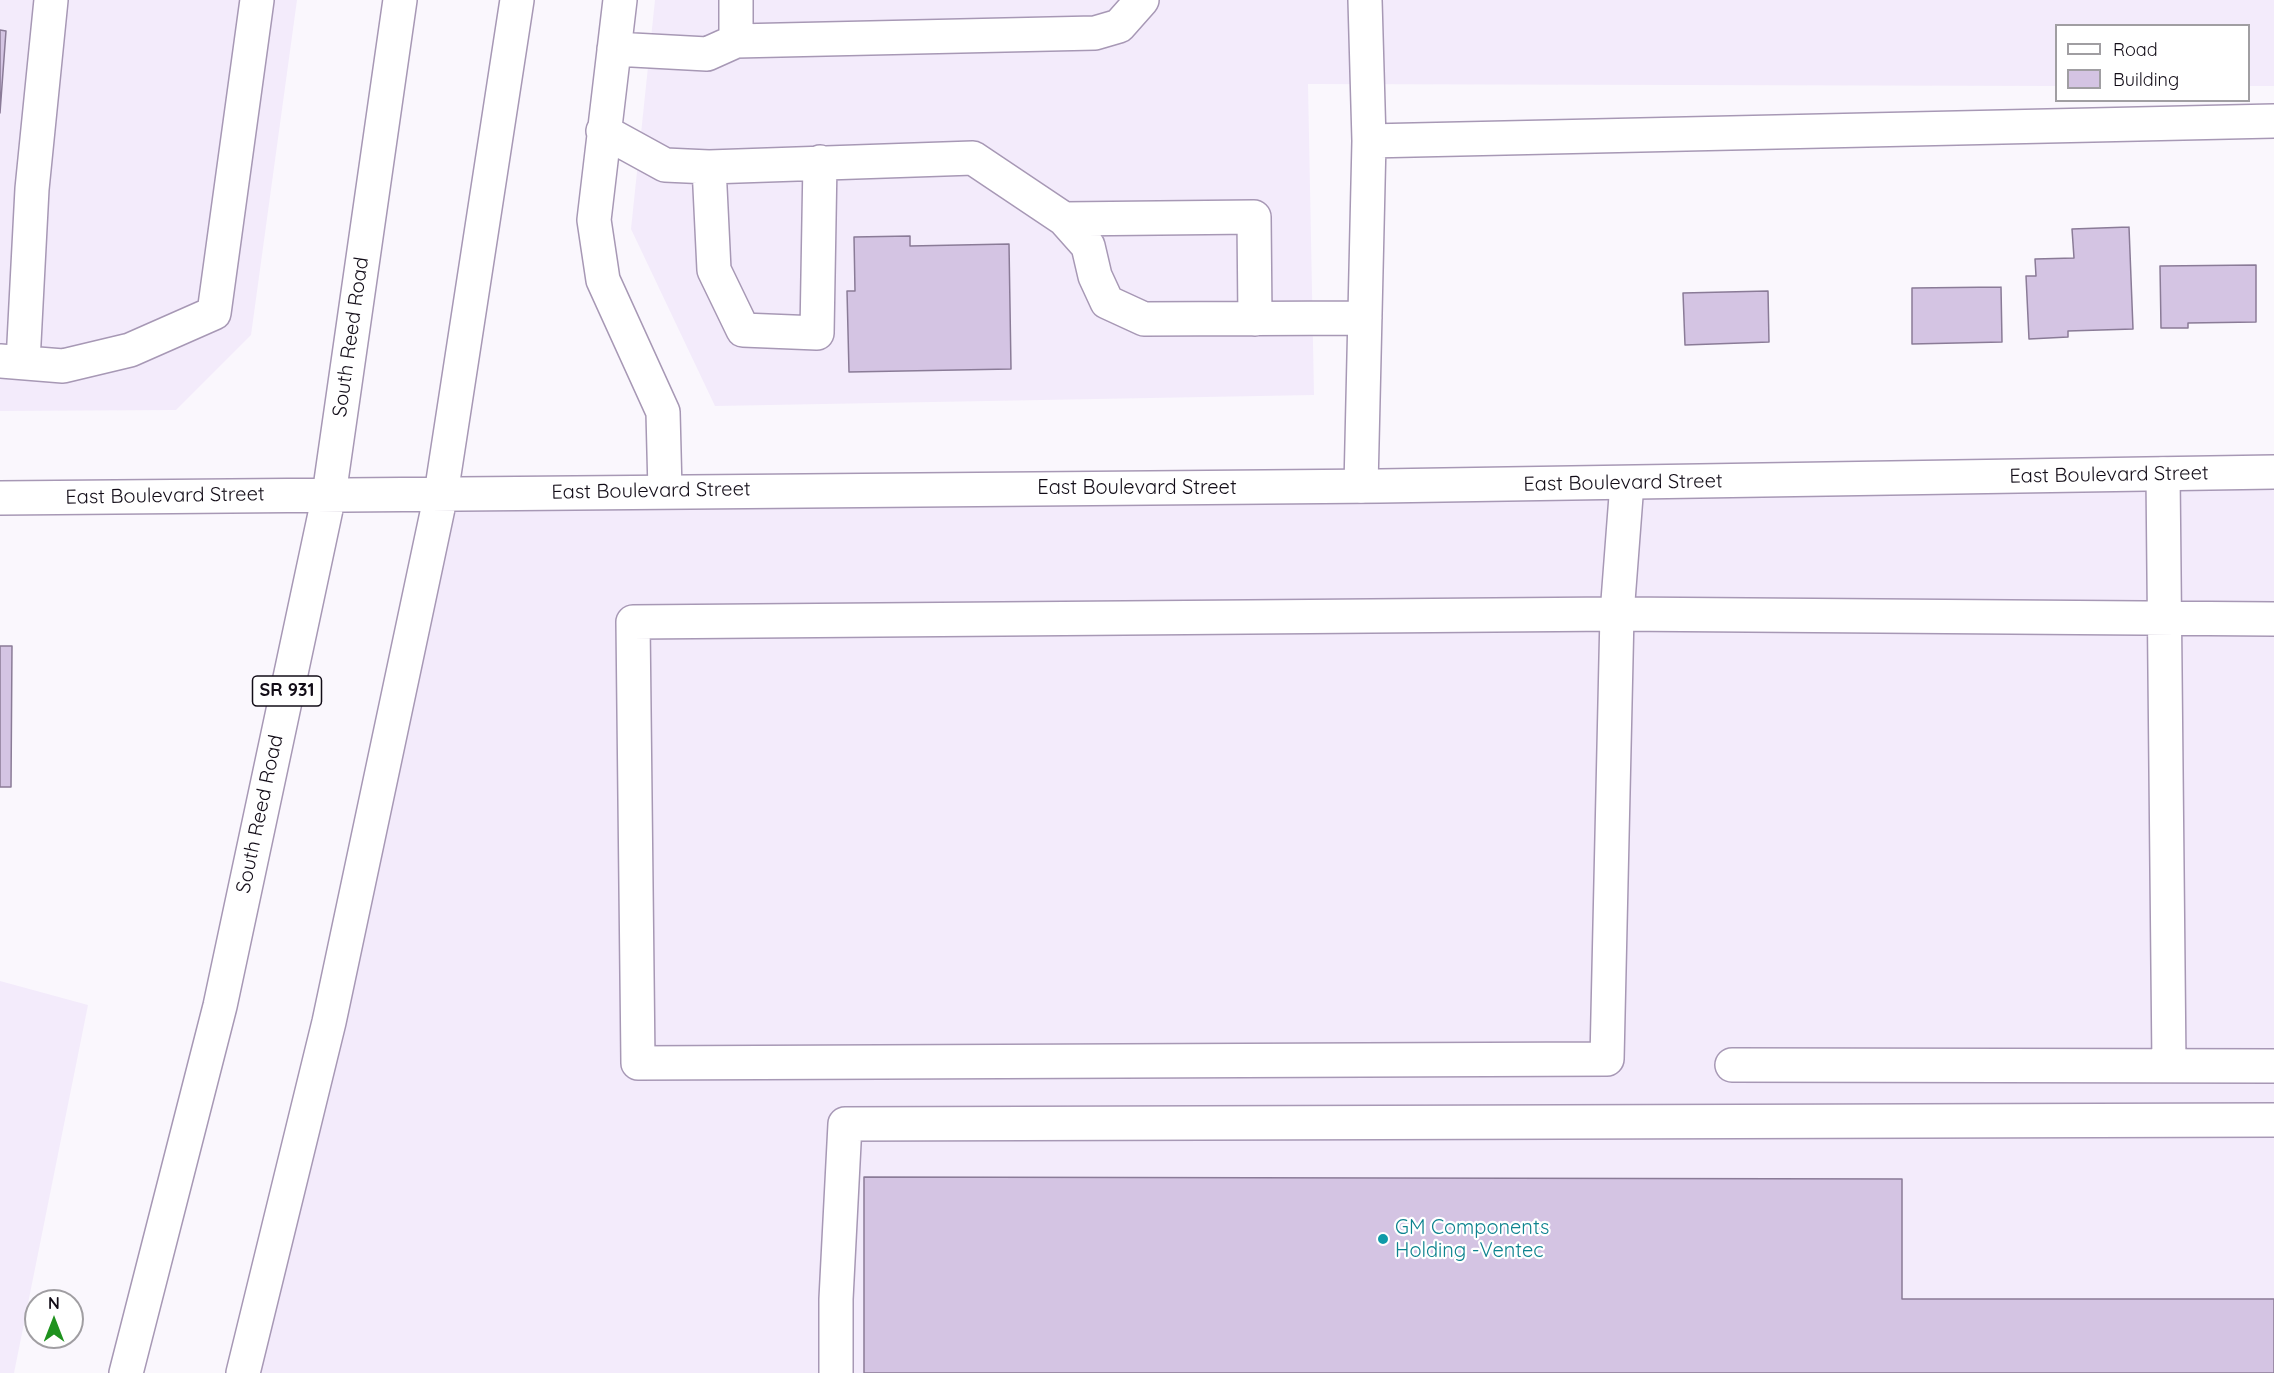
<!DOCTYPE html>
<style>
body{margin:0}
#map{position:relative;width:2274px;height:1373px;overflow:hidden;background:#faf7fd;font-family:Quicksand,sans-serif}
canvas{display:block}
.legend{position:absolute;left:2055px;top:24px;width:195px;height:78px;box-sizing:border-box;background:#fff;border:2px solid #a09ea2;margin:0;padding:8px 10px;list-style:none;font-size:18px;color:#120c17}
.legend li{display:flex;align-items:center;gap:12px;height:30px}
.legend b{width:30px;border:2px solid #a09ea2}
.north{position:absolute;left:24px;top:1289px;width:60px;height:60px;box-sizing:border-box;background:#fff;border:2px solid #a09ea2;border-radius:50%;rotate:0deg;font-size:16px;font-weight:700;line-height:24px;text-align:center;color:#120c17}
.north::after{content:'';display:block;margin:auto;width:21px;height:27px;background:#1f921e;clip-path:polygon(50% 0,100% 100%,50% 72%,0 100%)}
</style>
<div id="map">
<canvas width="2274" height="1373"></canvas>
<ul class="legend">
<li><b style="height:8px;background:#fff"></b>Road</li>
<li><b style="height:16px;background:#d4c4e3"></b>Building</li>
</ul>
<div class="north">N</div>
</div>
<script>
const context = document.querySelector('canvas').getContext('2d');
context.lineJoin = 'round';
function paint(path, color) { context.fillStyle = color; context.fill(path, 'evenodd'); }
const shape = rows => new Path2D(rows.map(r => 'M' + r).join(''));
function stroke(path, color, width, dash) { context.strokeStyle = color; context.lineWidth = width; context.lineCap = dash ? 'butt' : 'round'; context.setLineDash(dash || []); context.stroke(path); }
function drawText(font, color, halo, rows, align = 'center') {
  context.font = font + ' Quicksand,sans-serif'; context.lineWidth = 4.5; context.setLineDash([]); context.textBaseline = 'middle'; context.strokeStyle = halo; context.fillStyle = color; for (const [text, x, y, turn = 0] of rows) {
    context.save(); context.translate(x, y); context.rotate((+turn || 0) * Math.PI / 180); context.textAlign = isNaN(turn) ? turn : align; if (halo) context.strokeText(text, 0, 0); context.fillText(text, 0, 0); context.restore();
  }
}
const built = shape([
 [0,0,297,0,251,335,176,410,0,411],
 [655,0,2274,0,2274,86,2249,86,2248,26,2056,26,2056,86,1308,84,1314,395,715,406,631,229],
 [2274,468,2274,1373,240,1373,441,494],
 [0,981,88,1005,14,1373,0,1373]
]);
const building = shape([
 [0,30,6,31,0,113,0,30],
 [2129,227,2133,329,2068,331,2068,337,2029,339,2026,276,2036,276,2035,259,2074,258,2072,229,2129,227],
 [910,236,910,246,1009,244,1011,369,849,372,847,291,855,291,854,237,910,236],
 [2256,265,2256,322,2188,323,2188,328,2161,328,2160,266,2256,265],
 [2001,287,2002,342,1912,344,1912,288,2001,287],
 [1768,291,1769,342,1685,345,1683,293,1768,291],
 [0,646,12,646,11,787,0,787,0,646],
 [864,1177,1902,1179,1902,1299,2274,1299,2274,1373,864,1373,864,1177]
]);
const minor = shape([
 [620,0,594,220,603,280,663,412,665,491],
 [736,0,736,41],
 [614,49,707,54,736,41,1095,33,1119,26,1142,0],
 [603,131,665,165,709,167,973,158,1064,219,1088,246,1095,276,1107,302,1144,319,1365,318],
 [1369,141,2274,121],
 [709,167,714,270,743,330,817,333,820,162],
 [1064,219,1254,217,1255,319],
 [0,361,63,366,130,350,214,313,257,0],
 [23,362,32,189,51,0],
 [2163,474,2169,1066],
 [1627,483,1617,614,1607,1059,638,1063,633,622,1617,614,2274,619],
 [1361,486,1369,141,1365,0],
 [1732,1065,2274,1066],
 [836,1373,836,1299,845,1124,2274,1120]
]);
const major = shape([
 [0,498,1380,486,2274,472],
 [126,1373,220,1006,329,495,400,0],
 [243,1373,329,1022,441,494,517,0]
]);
const markers = [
 [1383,1239,6,"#0f9aa8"]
];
const shields = [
 [287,691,69]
];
const shieldNames = [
 ["SR 931",287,691]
];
const streetNames = [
 ["South Reed Road",351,337,-82],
 ["East Boulevard Street",2109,475,-1],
 ["East Boulevard Street",1623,483,-1],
 ["East Boulevard Street",1137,488],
 ["East Boulevard Street",651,491,-1],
 ["East Boulevard Street",165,496,-1],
 ["South Reed Road",260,814,-78]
];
const cultureNames = [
 ["GM Components",1395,1228],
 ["Holding -Ventec",1395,1251]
];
paint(built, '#f3ebfb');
paint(building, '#d4c4e3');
stroke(building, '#8a7b97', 1.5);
stroke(minor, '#a798b5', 36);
stroke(major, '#a798b5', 36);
stroke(minor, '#fff', 33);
stroke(major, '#fff', 33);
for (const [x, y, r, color] of markers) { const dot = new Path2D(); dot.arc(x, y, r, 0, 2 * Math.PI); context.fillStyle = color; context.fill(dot); stroke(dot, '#fff', 2); }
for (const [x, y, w] of shields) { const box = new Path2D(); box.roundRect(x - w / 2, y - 15, w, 30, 4.5); context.fillStyle = '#fff'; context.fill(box); stroke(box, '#120c17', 1.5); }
drawText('bold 18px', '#120c17', null, shieldNames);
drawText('20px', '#120c17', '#fff', streetNames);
drawText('20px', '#0d838f', '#fff', cultureNames, 'left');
</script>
